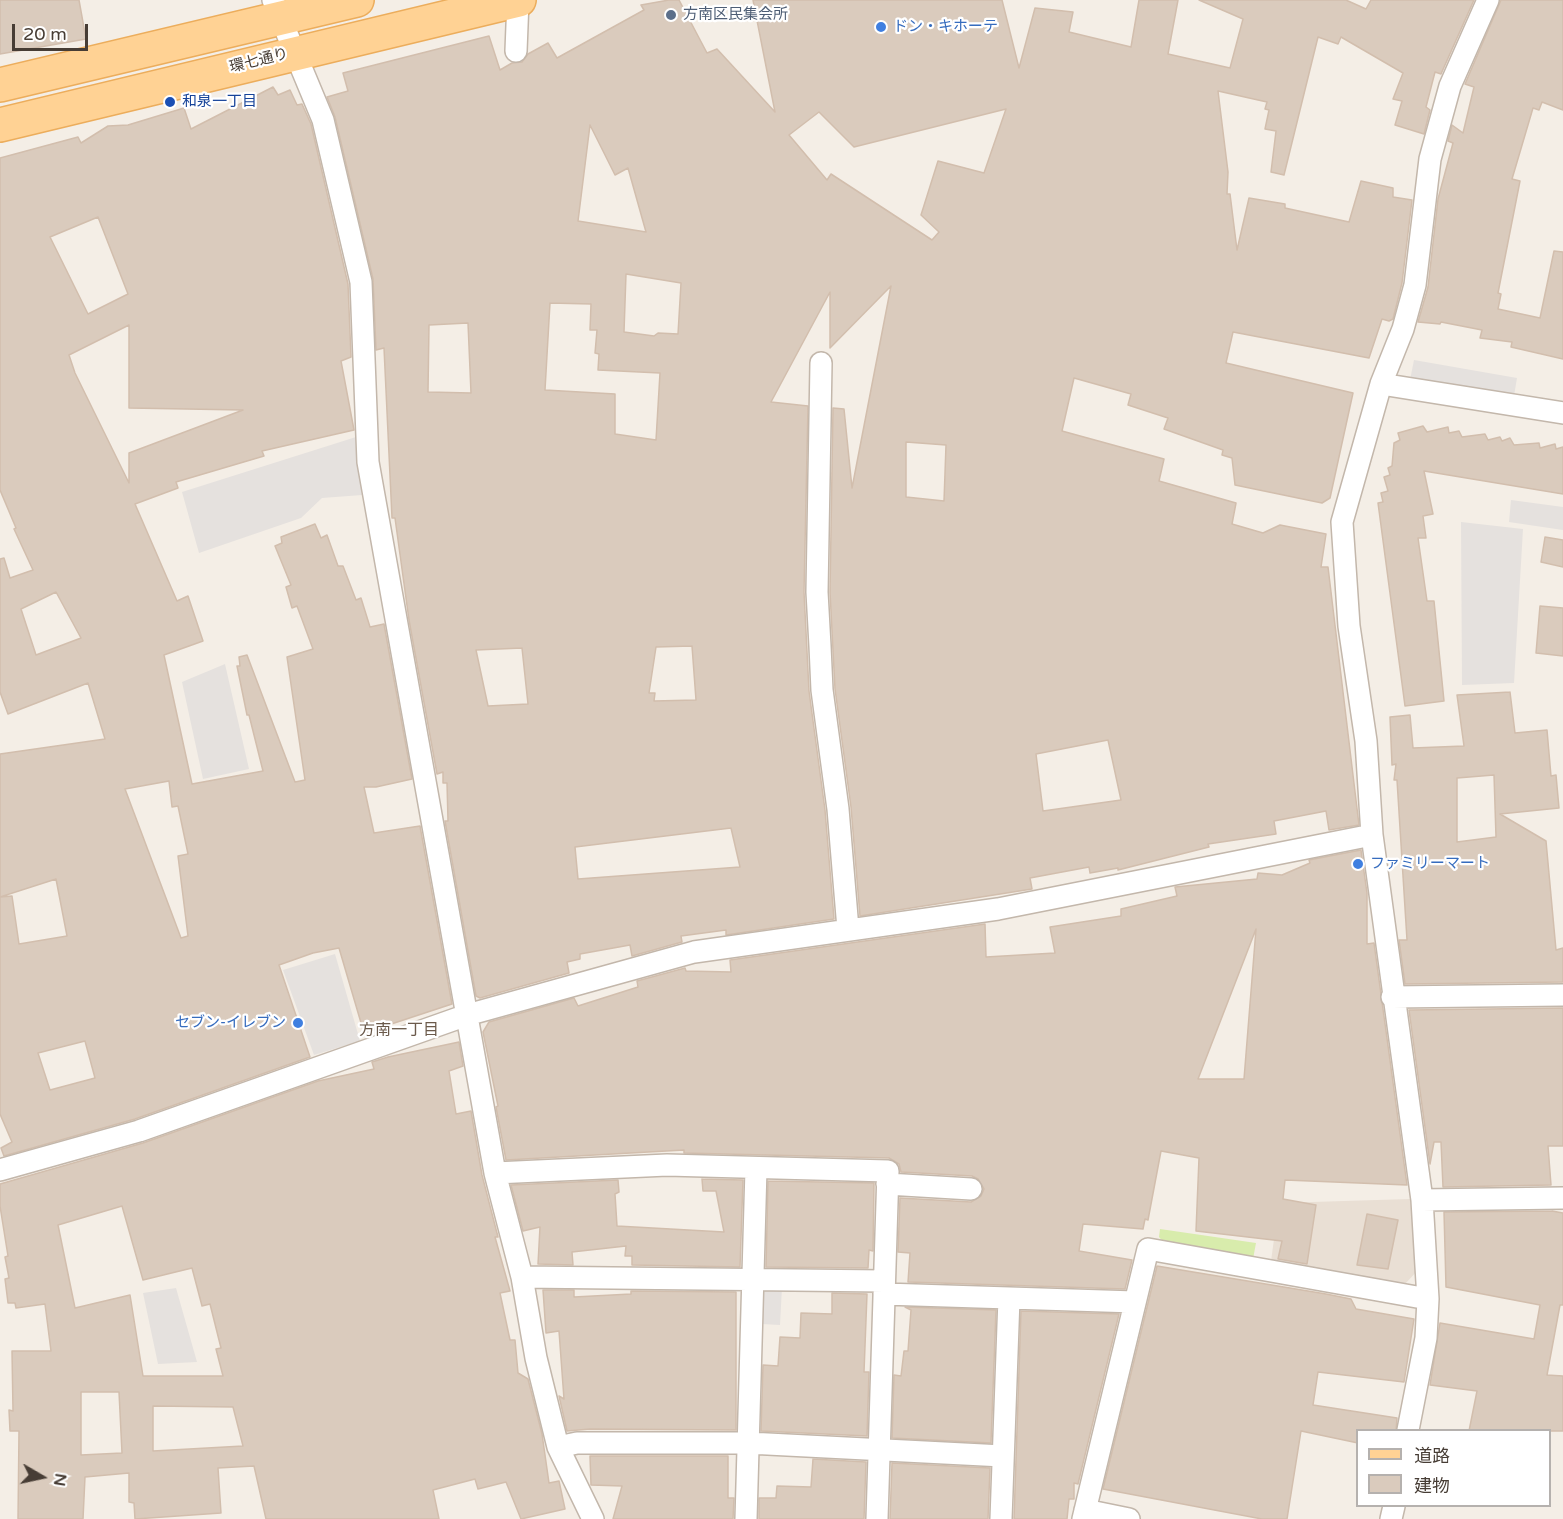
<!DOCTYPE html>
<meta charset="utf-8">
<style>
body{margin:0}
#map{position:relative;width:1563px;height:1519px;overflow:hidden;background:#f4eee6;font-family:"Varela Round","Noto Sans JP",sans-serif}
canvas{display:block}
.legend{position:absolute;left:1356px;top:1429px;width:195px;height:78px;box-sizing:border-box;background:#fff;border:2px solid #b5b1ae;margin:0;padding:8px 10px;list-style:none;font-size:18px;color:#473d35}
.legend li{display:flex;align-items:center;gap:12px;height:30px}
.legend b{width:30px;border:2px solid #b5b1ae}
.north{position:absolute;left:12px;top:1447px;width:60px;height:60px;-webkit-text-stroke:4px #fff;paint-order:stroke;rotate:99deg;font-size:16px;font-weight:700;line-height:24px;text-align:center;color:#473d35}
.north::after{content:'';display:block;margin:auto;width:21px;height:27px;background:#473d35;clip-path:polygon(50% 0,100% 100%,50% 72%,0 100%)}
.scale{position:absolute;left:12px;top:24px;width:76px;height:27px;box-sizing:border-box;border:3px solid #473d35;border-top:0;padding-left:8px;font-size:18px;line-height:21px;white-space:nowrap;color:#473d35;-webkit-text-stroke:4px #fff;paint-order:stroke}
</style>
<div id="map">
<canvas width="1563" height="1519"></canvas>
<ul class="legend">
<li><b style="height:8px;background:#ffd294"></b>道路</li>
<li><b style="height:16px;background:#dacbbd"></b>建物</li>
</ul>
<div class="north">N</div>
<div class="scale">20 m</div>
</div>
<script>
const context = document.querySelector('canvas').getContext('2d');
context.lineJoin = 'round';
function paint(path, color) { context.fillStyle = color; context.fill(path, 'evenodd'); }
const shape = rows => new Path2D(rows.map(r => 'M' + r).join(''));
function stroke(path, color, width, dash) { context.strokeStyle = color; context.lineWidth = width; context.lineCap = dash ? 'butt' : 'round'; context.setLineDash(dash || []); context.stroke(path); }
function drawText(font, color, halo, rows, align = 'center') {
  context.font = font + ' "Varela Round","Noto Sans JP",sans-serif'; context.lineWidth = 4.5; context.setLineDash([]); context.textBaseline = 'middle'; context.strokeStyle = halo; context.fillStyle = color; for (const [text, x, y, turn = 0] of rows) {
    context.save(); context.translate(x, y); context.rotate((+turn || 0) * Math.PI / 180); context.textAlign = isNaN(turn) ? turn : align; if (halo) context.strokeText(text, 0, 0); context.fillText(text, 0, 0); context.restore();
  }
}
const residential = shape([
 [1410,1199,1419,1269,1405,1284,1271,1261,1279,1203]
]);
const green = shape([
 [1160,1229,1256,1243,1253,1259,1166,1245,1159,1237]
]);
const parking = shape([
 [1414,360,1517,378,1514,396,1410,380],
 [356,437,362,495,322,498,301,518,199,553,182,492],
 [1511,500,1563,507,1563,530,1509,522],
 [1461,522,1523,529,1514,683,1462,685],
 [225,664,249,769,203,779,182,682],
 [335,954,360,1041,314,1055,283,970],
 [764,1286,782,1287,780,1325,761,1324],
 [176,1288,197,1362,158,1364,143,1293]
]);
const building = shape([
 [0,0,79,0,86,39,0,54,0,0],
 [669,0,679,0,707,53,717,49,775,112,753,0,1002,0,1019,68,1035,8,1073,12,1069,32,1131,47,1139,0,1178,0,1168,54,1230,68,1243,19,1199,0,1346,0,1366,9,1371,0,1474,0,1441,74,1435,72,1426,107,1430,110,1424,134,1395,125,1402,101,1393,99,1403,73,1341,37,1338,44,1318,37,1284,175,1271,172,1276,131,1265,129,1269,110,1265,109,1267,102,1218,91,1228,172,1227,194,1230,194,1237,250,1249,198,1285,204,1285,208,1349,222,1361,181,1393,188,1393,197,1412,200,1402,283,1393,319,1389,321,1382,319,1369,358,1233,332,1226,363,1353,393,1330,498,1322,503,1235,485,1232,458,1222,455,1223,450,1164,429,1168,418,1128,405,1131,394,1074,378,1062,431,1164,459,1159,481,1236,503,1232,524,1263,533,1280,525,1326,534,1321,567,1328,567,1359,825,1329,830,1326,811,1274,821,1276,834,1208,844,1209,847,1118,870,1118,868,1090,873,1089,867,1030,878,1032,889,860,916,851,807,835,689,830,592,833,408,844,409,852,488,891,286,830,348,830,292,771,402,808,406,804,592,809,691,825,810,834,919,726,935,726,930,681,936,682,942,632,956,630,945,580,954,580,959,567,962,569,973,480,998,476,996,445,821,448,821,447,783,443,783,443,772,437,774,409,620,395,518,392,518,384,348,376,350,373,279,335,117,327,97,348,91,343,73,489,36,500,70,512,63,522,62,528,54,548,43,557,58,644,10,641,5,669,0],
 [1006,109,984,173,938,161,921,215,939,232,932,240,831,174,827,180,789,135,819,112,854,147,1006,109],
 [590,125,615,175,628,168,646,232,578,221,590,125],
 [626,274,681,283,678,334,658,333,654,336,624,332,626,274],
 [550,303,591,304,590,330,597,330,595,353,599,354,598,370,660,373,656,440,615,434,615,394,545,390,550,303],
 [468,323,471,393,428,392,429,325,468,323],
 [906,442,946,445,944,501,906,497,906,442],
 [692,646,696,700,654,701,655,693,649,693,656,647,692,646],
 [522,648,528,704,488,706,476,650,522,648],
 [1108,740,1121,800,1043,811,1036,754,1108,740],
 [731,828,740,867,578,879,575,847,731,828],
 [1501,0,1563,0,1563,110,1542,102,1539,110,1533,108,1512,179,1520,181,1498,293,1501,294,1498,309,1540,318,1554,251,1563,252,1563,359,1511,347,1512,342,1480,338,1482,330,1441,322,1440,324,1418,322,1428,287,1438,199,1453,143,1448,141,1452,125,1463,133,1474,87,1465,84,1501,0],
 [273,87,278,95,290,90,297,105,302,104,311,124,348,284,351,357,341,361,354,430,262,451,264,456,176,482,178,488,135,504,177,601,188,596,203,641,164,655,192,784,263,771,249,715,247,715,237,666,240,666,239,657,247,655,295,782,305,780,287,657,313,649,297,606,292,608,286,587,291,585,275,546,282,543,281,537,315,524,321,538,327,535,338,566,343,566,356,600,361,598,370,627,384,624,412,779,376,787,364,787,374,833,420,826,452,1004,364,1033,339,948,313,953,279,965,310,1057,135,1119,4,1156,1,1148,12,1142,0,1114,0,754,105,739,88,683,8,714,0,692,0,559,4,558,10,578,33,570,14,529,16,528,0,490,0,158,78,137,81,143,108,126,128,125,184,108,191,129,273,87],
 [98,217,128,294,88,314,50,237,98,217],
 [129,325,129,408,243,410,129,453,129,483,75,373,69,355,129,325],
 [56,592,81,638,36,655,21,609,56,592],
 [169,781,172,807,178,806,188,854,178,856,188,936,181,938,125,789,169,781],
 [56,879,67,936,19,944,12,896,0,897,56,879],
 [85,1041,95,1078,50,1090,38,1053,85,1041],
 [1423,426,1427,432,1448,427,1449,433,1459,431,1462,437,1485,434,1488,440,1500,437,1502,441,1510,438,1514,445,1539,443,1540,448,1555,444,1556,449,1563,447,1563,494,1424,471,1433,514,1423,516,1426,538,1418,538,1427,601,1434,601,1444,701,1405,706,1378,503,1383,502,1381,493,1388,491,1384,477,1390,475,1388,468,1392,466,1394,443,1400,440,1398,433,1423,426],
 [1545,537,1563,540,1563,567,1541,562,1545,537],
 [1540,606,1563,608,1563,656,1536,653,1540,606],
 [1510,692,1515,733,1547,730,1551,776,1556,775,1559,808,1500,814,1546,841,1556,950,1563,948,1563,982,1405,984,1399,940,1407,940,1397,780,1394,780,1396,764,1392,765,1390,717,1410,715,1413,748,1464,746,1457,695,1510,692],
 [1494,775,1496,837,1457,842,1457,778,1494,775],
 [1361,850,1367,893,1367,944,1374,943,1407,1185,1285,1180,1283,1199,1316,1205,1307,1264,1278,1259,1282,1241,1196,1231,1199,1158,1161,1151,1148,1220,1145,1219,1143,1229,1083,1224,1079,1251,1132,1260,1125,1289,908,1282,910,1253,898,1252,900,1198,971,1202,981,1196,984,1189,978,1179,972,1176,901,1172,899,1164,889,1158,684,1153,684,1150,506,1160,496,1107,498,1106,483,1032,489,1022,574,998,578,1006,638,987,637,981,685,968,686,971,731,972,730,960,985,924,986,957,1055,953,1050,927,1121,916,1121,909,1177,896,1175,887,1257,879,1258,873,1282,875,1310,863,1309,860,1361,850],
 [1256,929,1244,1079,1198,1079,1256,929],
 [1563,1008,1563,1146,1548,1146,1551,1185,1443,1187,1441,1142,1434,1142,1430,1164,1409,1010,1563,1008],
 [459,1042,463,1066,449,1071,456,1114,471,1111,482,1175,498,1237,495,1237,510,1291,500,1293,510,1340,515,1340,518,1373,528,1379,542,1434,549,1483,559,1481,565,1509,521,1519,506,1482,478,1489,475,1479,433,1490,439,1519,266,1519,254,1466,218,1468,221,1513,135,1519,134,1503,129,1502,129,1473,85,1477,83,1519,18,1519,19,1431,10,1431,9,1410,13,1411,12,1351,51,1351,45,1304,16,1308,15,1303,8,1303,5,1279,9,1278,5,1257,8,1256,0,1206,0,1184,143,1143,318,1081,374,1069,372,1062,388,1057,459,1042],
 [122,1206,143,1280,192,1268,202,1306,210,1304,221,1348,216,1349,223,1376,143,1376,130,1295,75,1308,58,1225,122,1206],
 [81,1392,119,1392,122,1453,81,1455,81,1392],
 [153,1406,233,1407,243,1446,153,1451,153,1406],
 [702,1179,743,1180,740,1267,632,1265,632,1256,625,1256,626,1246,572,1252,573,1265,538,1264,540,1227,523,1231,511,1185,618,1180,619,1192,615,1194,617,1226,724,1232,716,1191,703,1191,702,1179],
 [768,1181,874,1183,873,1251,869,1250,868,1268,766,1267,768,1181],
 [1552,1211,1563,1213,1563,1305,1560,1305,1547,1375,1563,1376,1563,1431,1469,1431,1477,1391,1430,1385,1440,1323,1534,1339,1540,1305,1446,1287,1444,1212,1552,1211],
 [1367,1214,1398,1220,1388,1269,1357,1265,1367,1214],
 [1157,1266,1326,1294,1351,1299,1356,1309,1414,1319,1404,1382,1318,1372,1313,1405,1397,1418,1396,1431,1358,1431,1358,1443,1301,1431,1287,1519,1262,1519,1103,1489,1157,1266],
 [543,1290,574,1290,574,1297,631,1294,631,1291,736,1292,736,1430,590,1429,567,1431,559,1396,564,1399,559,1331,546,1333,543,1290],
 [832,1293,867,1294,864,1372,869,1372,867,1436,761,1431,763,1365,778,1366,780,1337,800,1338,801,1313,832,1314,832,1293],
 [905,1307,996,1310,991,1443,892,1438,894,1375,901,1376,904,1351,908,1351,911,1310,905,1307],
 [1021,1311,1119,1314,1078,1484,1074,1483,1074,1499,1069,1499,1067,1519,1014,1519,1021,1311],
 [590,1456,728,1456,728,1498,734,1498,733,1519,613,1519,622,1486,591,1485,590,1456],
 [813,1459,866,1462,864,1519,759,1519,759,1498,776,1498,777,1486,811,1487,813,1459],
 [892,1463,990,1468,988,1519,890,1519,892,1463]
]);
const minor = shape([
 [273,0,323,120,361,282,368,462,495,1173,522,1277,536,1358,558,1447,593,1519],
 [516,51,518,0],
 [821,363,817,592,820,646,822,690,838,809,848,929],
 [1381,384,1563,413],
 [1392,997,1563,995],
 [0,1170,139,1131,467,1015,694,952,998,909,1372,835],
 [495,1173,667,1165,888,1171,877,1519],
 [887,1184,971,1189],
 [1422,1200,1563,1198],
 [522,1277,884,1281],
 [884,1294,1135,1302],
 [1408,1430,1426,1338,1428,1299,1422,1200,1372,835,1366,741,1349,626,1342,522,1381,384,1403,329,1415,285,1430,159,1450,86,1488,0],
 [558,1447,577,1443,748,1443,1003,1456],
 [1085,1510,1129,1519],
 [746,1519,756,1169],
 [1001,1519,1009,1298],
 [1083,1519,1148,1249,1428,1299],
 [1391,1519,1394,1506]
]);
const primary = shape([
 [0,85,357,0],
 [0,125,519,0]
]);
const markers = [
 [671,15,6,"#5c6f8a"],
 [881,27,6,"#3f7fe0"],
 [170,102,6,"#1a4fb4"],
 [1358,864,6,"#3f7fe0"],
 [298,1023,6,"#3f7fe0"]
];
const serviceNames = [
 ["方南区民集会所",683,15]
];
const shopNames = [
 ["ドン・キホーテ",893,27],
 ["ファミリーマート",1370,864],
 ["セブン-イレブン",286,1023,"right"]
];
const streetNames = [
 ["環七通り",259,61,-14]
];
const transitNames = [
 ["和泉一丁目",182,102]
];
const neighbourhoodNames = [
 ["方南一丁目",399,1031]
];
paint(residential, '#e9dfd4');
paint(green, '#d8ecac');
paint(parking, '#e5e1de');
paint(building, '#dacbbd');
stroke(building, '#d2bead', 1.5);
stroke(minor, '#c3b7ab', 24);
stroke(primary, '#ecad5c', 36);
stroke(minor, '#fff', 21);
stroke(primary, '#ffd294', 33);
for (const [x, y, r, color] of markers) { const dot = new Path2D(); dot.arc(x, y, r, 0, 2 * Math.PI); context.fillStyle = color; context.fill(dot); stroke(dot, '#fff', 2); }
drawText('15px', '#4e5e75', '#fff', serviceNames, 'left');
drawText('15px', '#366cbe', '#fff', shopNames, 'left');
drawText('15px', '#473d35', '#fff', streetNames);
drawText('15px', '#164399', '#fff', transitNames, 'left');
drawText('16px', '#6b5a4b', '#fff', neighbourhoodNames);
</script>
